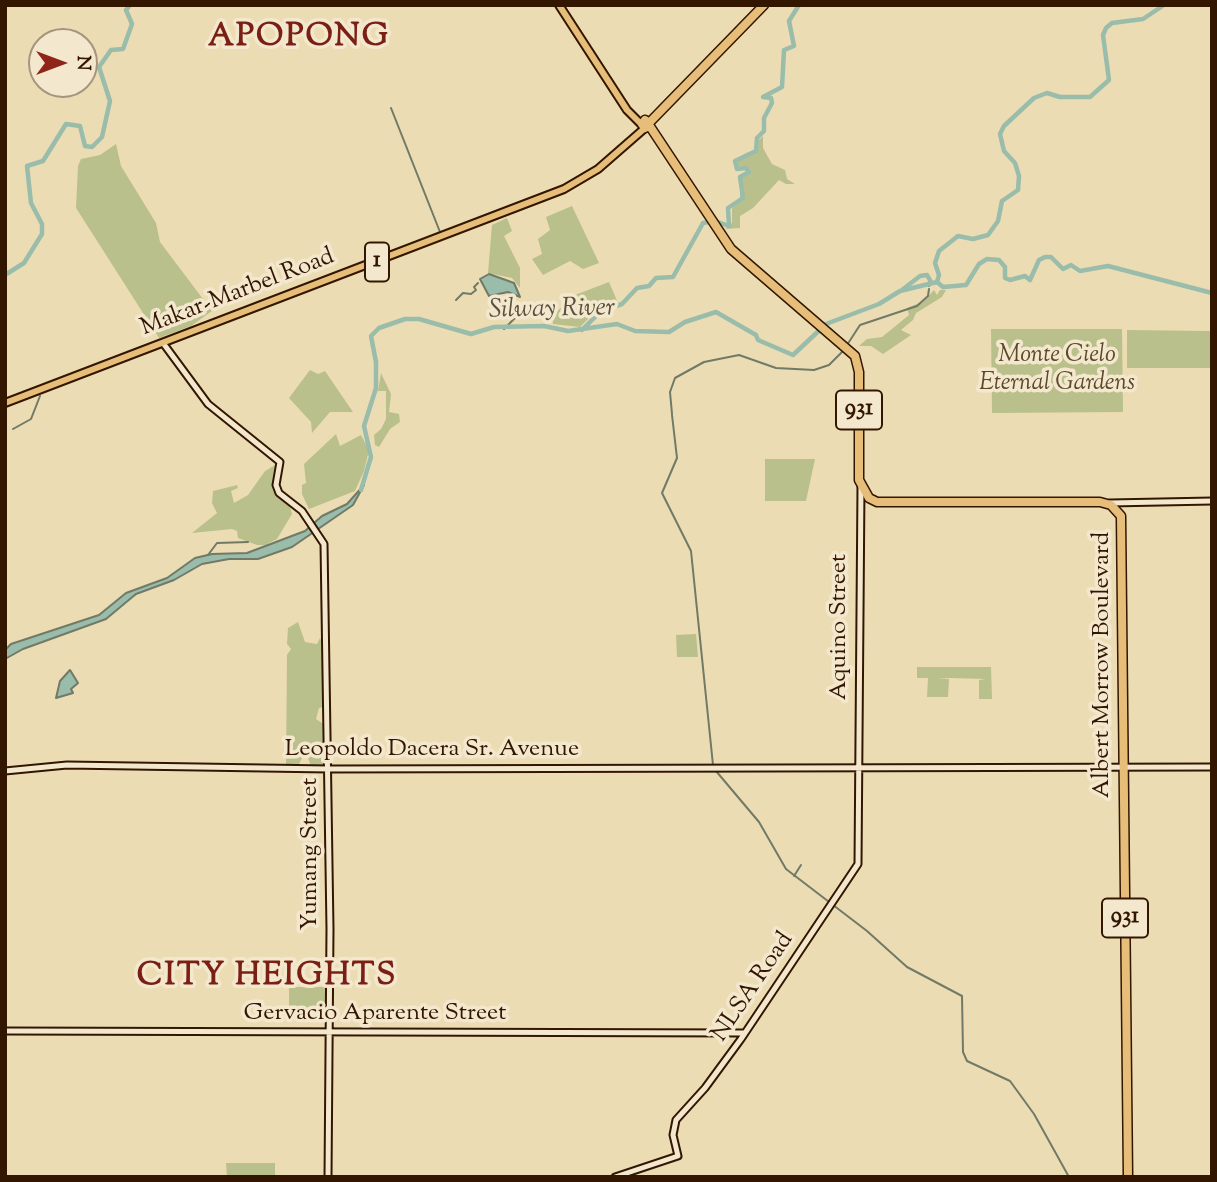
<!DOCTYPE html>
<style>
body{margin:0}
#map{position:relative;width:1217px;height:1182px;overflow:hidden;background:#ecdcb3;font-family:"Sorts Mill Goudy",serif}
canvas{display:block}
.frame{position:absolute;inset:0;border:7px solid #331600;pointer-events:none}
.north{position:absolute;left:28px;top:28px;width:70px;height:70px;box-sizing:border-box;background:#f3e8ce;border:2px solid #a6947c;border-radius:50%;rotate:90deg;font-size:19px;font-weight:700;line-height:28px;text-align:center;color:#331600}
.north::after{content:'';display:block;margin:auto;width:24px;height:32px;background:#8f2418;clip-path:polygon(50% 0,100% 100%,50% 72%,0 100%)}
</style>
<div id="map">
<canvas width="1217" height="1182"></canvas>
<div class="frame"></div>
<div class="north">N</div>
</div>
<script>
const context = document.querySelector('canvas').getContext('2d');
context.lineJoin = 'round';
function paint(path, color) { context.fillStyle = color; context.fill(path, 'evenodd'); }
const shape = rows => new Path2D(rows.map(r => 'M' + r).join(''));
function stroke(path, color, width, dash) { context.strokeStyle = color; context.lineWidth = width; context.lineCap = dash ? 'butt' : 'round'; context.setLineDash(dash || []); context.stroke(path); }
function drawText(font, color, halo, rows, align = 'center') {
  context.font = font + ' "Sorts Mill Goudy",serif'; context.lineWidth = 7; context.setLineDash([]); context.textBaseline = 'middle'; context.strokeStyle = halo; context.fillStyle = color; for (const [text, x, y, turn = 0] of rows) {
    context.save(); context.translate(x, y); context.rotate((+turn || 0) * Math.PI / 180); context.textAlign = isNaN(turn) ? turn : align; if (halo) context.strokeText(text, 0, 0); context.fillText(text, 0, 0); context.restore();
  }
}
const green = shape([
 [763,136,763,148,772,164,785,170,787,179,795,184,786,184,779,180,753,208,740,216,740,228,725,229,732,223,732,208,740,197,742,178,751,173,749,168,738,166,738,160,746,153,758,150,759,140],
 [116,144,121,166,156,223,160,242,212,311,191,326,159,338,76,208,78,166,81,159,100,155],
 [572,206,599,263,583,269,570,261,543,275,532,259,542,254,538,239,550,230,546,217],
 [507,218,512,231,504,236,520,268,520,288,512,278,488,273,492,225],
 [609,282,618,303,600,307,580,327,553,324,552,317,566,302,572,301,575,295],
 [934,290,937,295,940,290,946,290,942,297,916,313,913,320,901,330,911,335,883,354,871,346,859,346,867,339,882,337,909,315,907,308,924,301],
 [991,329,1122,329,1123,412,992,413],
 [1127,330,1212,331,1212,368,1127,368],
 [310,370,318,374,325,371,353,412,330,412,312,433,311,422,289,398],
 [381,373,391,394,389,412,399,414,400,422,390,429,379,447,375,445,374,435,381,429,386,419,386,391,378,391],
 [336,434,340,446,361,435,369,450,364,471,355,491,309,509,302,494,302,485,306,483,304,464],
 [765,459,815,459,806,501,765,501],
 [277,464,275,491,290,506,292,514,277,539,265,545,257,545,238,538,237,531,232,529,192,533,217,513,212,503,213,491,237,485,238,488,231,491,234,503,248,495,265,471],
 [298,622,305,642,317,644,320,638,324,646,324,707,319,708,316,719,325,725,325,765,311,766,308,758,302,758,298,766,286,765,287,655,291,649,287,644,288,628],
 [696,634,698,657,677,657,676,635],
 [917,667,991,667,992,699,979,699,979,680,986,679,950,678,937,679,949,679,948,697,927,697,928,678,917,678],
 [289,987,326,987,326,1012,289,1012],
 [226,1163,275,1163,275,1177,227,1177]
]);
const water = shape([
 [489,274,514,283,520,297,508,292,489,296,480,279,489,274],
 [364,485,353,505,292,547,258,559,229,559,202,564,174,580,136,594,106,619,23,649,5,659,5,650,11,644,99,615,126,593,167,578,195,558,212,554,247,553,305,531,322,516,347,504,364,485],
 [70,670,78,683,71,689,73,693,56,698,60,681,70,670]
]);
const stream = shape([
 [391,108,440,232],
 [929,282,929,286],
 [456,300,463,293,471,294,476,290,474,287,478,283],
 [504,329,520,313],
 [847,345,860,325,917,306,928,296,929,289],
 [23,392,29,390],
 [5,399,21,393],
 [672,414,670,392,675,378,704,362,739,355,776,368,814,370,829,365,844,350],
 [672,415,677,458,662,493,691,551,713,765],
 [13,429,31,419,40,396],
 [208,555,217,543,248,542],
 [716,771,759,822,786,869,867,931,907,967,962,996,963,1052,967,1061,1010,1081,1034,1114,1069,1177],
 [794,876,801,865]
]);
const river = shape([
 [5,275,24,263,42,234,42,224,31,203,27,166,43,161,66,124,80,126,85,146,92,147,102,137,110,101,99,67,111,50,123,49,132,24,126,10,130,5],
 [937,282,943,287,966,285,979,264,987,259,999,260,1005,267,1005,278,1010,280,1025,276,1030,280,1039,260,1045,257,1051,257,1063,269,1071,265,1080,271,1108,266,1212,293],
 [902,290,920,276,927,275,931,282],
 [582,330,601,311,622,304,637,288,649,286,656,278,673,277,703,223,715,221,729,226,728,208,743,198,740,177,749,172,746,168,737,169,735,161,756,151,757,138,764,131,764,118,772,103,771,98,763,97,782,87,784,50,794,46,789,21,799,5],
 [361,490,371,457,364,426,376,388,376,362,371,336,379,328,405,319,419,319,471,334,494,327,544,326,568,331,617,324,635,331,669,332,685,322,716,312,756,335,758,340,793,355,826,324,879,304,900,291,937,282,939,275,935,263,939,251,958,236,973,239,988,235,998,221,1002,201,1018,190,1019,176,1015,163,1004,151,1000,134,1004,126,1034,98,1047,93,1060,97,1090,97,1109,80,1103,35,1106,28,1112,23,1143,19,1164,5]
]);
const secondary = shape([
 [163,343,208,404,280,462,276,485,279,493,302,511,324,544,330,929,328,1177],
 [1110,503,1212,501],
 [5,771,67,765,329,769,1212,767],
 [5,1031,744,1033],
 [615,1177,678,1156,673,1135,676,1120,705,1088,741,1039,858,864,861,486]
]);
const primary = shape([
 [559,5,627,110,642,125],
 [5,403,564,189,598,169,645,128]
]);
const highway = shape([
 [649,123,764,5],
 [649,125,731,249,855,356,859,372,859,480,869,498,877,502,1100,502,1111,505,1121,516,1128,1177],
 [649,125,645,128,642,124,645,120,649,123]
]);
const shields = [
 [377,262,24],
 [859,410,46],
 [1125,918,46]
];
const shieldNames = [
 ["1",377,262],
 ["931",859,410],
 ["931",1125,918]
];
const streetNames = [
 ["Makar-Marbel Road",238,294,-21],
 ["Aquino Street",841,627,-90],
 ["Albert Morrow Boulevard",1104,665,-90],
 ["Leopoldo Dacera Sr. Avenue",432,751],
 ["Yumang Street",312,854,-90],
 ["NLSA Road",754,988,-56],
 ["Gervacio Aparente Street",375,1015]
];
const parkNames = [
 ["Monte Cielo",1057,357],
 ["Eternal Gardens",1057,385]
];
const waterNames = [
 ["Silway River",552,311,-1]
];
const districtNames = [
 ["APOPONG",299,40],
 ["CITY HEIGHTS",267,979]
];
paint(green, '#b9c08c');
paint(water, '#99bcab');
stroke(water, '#707a67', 2);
stroke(stream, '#707a67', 2);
stroke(river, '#99bcab', 4.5);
stroke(secondary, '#331600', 9);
stroke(primary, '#331600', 10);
stroke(highway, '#331600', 11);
stroke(secondary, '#f3e8ce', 5);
stroke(primary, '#e6be7a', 6);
stroke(highway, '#e6be7a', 8);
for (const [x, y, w] of shields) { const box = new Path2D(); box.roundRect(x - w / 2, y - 19.5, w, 39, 5); context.fillStyle = '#f3e8ce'; context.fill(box); stroke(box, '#331600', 2); }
drawText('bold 23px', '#331600', null, shieldNames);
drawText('24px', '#331600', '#f3e8ce', streetNames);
drawText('italic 24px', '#5b492a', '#f3e8ce', parkNames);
drawText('italic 26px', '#57503c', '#f3e8ce', waterNames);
context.letterSpacing = '2px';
drawText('bold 32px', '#7a1f14', '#f3e8ce', districtNames);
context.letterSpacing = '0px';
</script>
